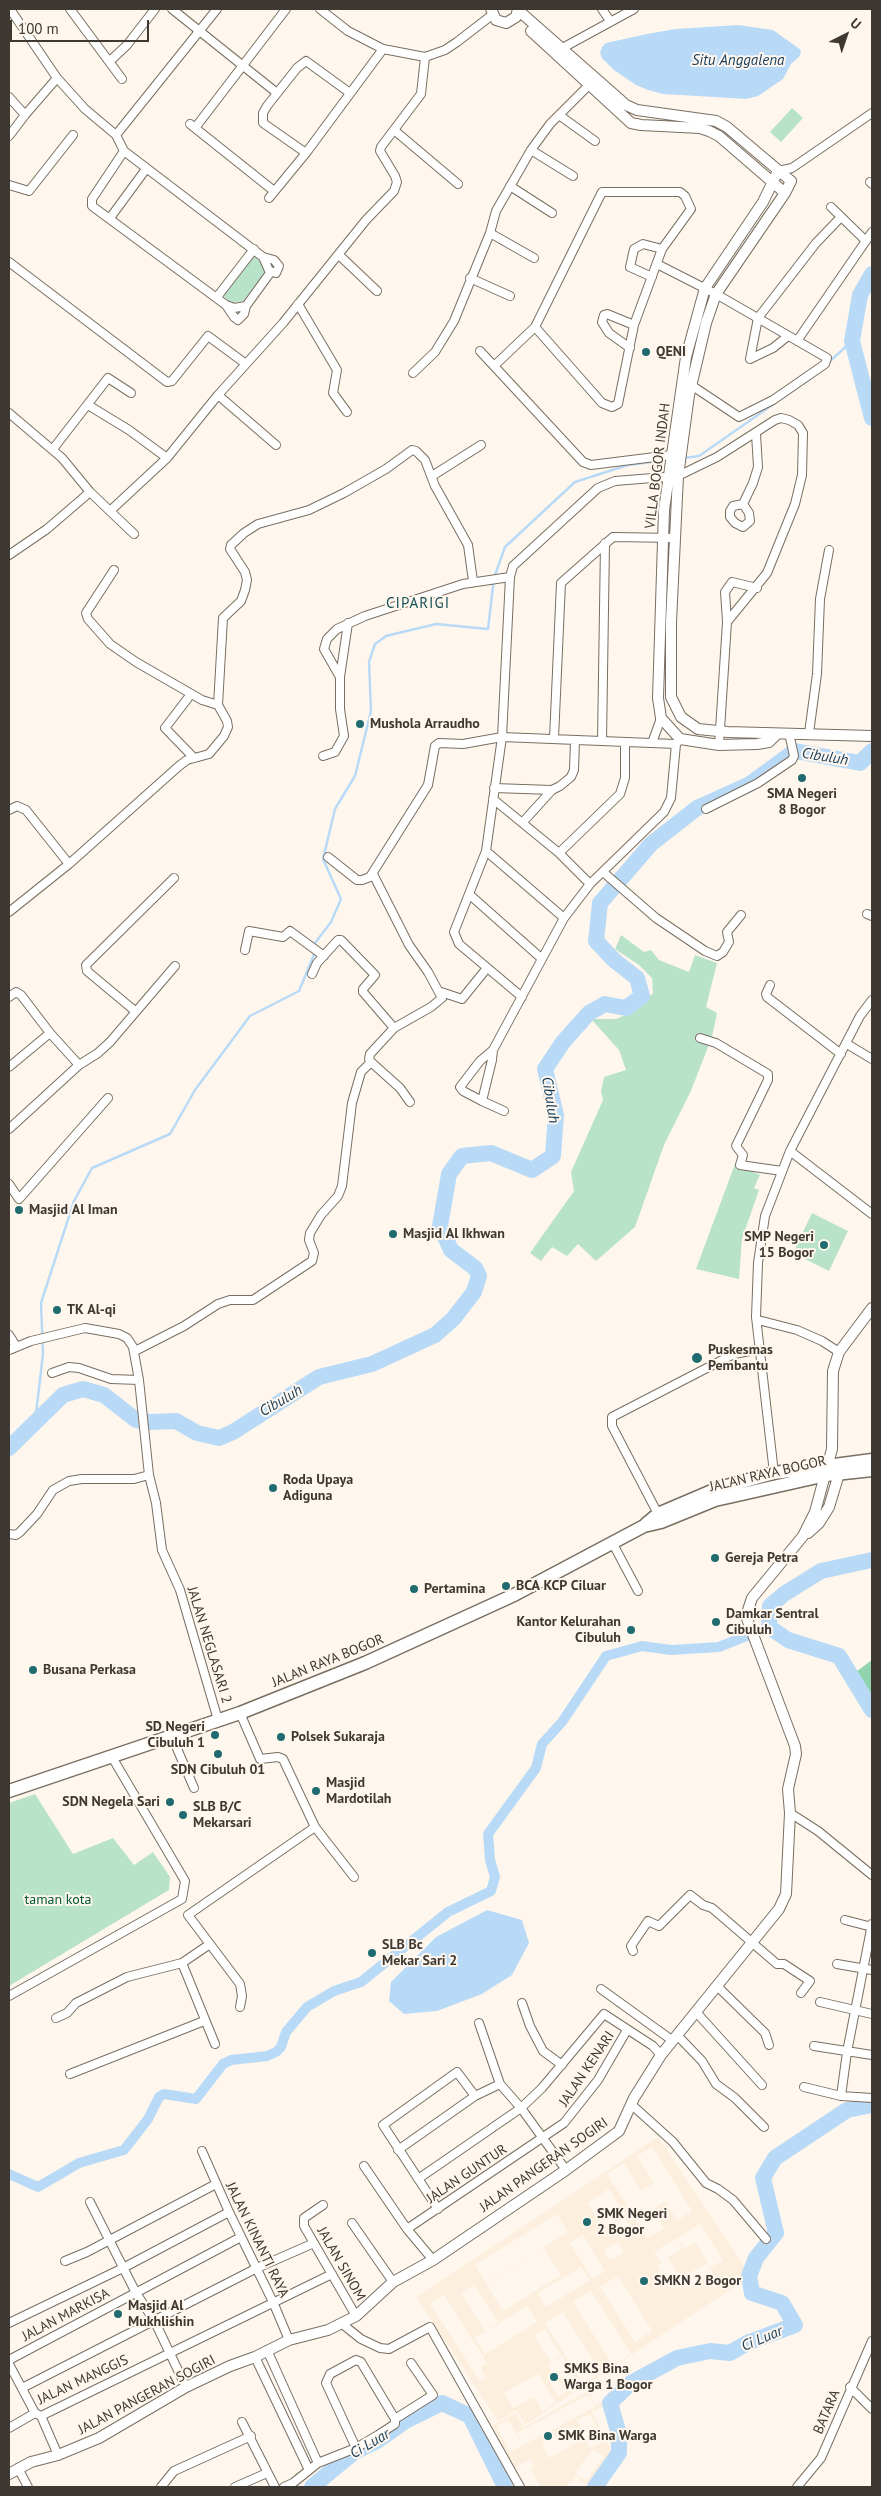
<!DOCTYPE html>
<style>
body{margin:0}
#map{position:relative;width:881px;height:2496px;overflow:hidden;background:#fff7ee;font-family:"PT Sans",sans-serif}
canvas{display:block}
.frame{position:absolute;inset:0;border:10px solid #3d3832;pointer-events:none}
.north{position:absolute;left:821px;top:10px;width:50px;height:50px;-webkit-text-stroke:4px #fff7ee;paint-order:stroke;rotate:41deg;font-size:14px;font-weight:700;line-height:20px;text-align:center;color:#3d3832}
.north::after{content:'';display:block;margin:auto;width:18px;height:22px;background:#3d3832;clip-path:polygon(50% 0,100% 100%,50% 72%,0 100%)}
.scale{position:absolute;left:10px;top:20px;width:139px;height:22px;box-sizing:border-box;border:2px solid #3d3832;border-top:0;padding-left:6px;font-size:15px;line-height:18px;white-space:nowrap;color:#3d3832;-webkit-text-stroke:4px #fff7ee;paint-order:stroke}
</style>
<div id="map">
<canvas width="881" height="2496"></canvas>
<div class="frame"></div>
<div class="north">U</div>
<div class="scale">100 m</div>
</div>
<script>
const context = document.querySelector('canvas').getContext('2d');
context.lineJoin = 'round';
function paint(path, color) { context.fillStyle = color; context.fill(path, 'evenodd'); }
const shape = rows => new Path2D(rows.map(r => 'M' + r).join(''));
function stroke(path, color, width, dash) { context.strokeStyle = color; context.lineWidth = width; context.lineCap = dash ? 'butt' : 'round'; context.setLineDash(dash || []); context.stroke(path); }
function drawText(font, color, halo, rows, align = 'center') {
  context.font = font + ' "PT Sans",sans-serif'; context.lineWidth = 4; context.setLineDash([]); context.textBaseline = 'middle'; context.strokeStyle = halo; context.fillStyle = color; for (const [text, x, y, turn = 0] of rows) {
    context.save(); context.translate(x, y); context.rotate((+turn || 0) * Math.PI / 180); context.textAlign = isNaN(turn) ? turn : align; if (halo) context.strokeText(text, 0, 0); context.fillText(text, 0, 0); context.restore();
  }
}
const built = shape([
 [658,2137,751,2276,525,2425,517,2410,498,2421,416,2297],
 [652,2147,692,2211,677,2220,665,2201,653,2209,664,2228,648,2238,607,2174,624,2163,641,2191,654,2183,637,2156],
 [609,2189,625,2214,603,2228,587,2203],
 [557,2214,568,2232,486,2283,475,2265],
 [625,2218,633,2231,621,2238,612,2225],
 [700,2224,723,2260,711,2267,695,2242,685,2248,678,2238],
 [583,2235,605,2271,592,2279,570,2243],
 [677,2238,683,2248,661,2262,654,2252],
 [618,2242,624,2252,610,2260,604,2250],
 [543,2248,561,2275,503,2311,486,2284],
 [668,2258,683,2282,672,2289,657,2266],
 [707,2263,713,2273,688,2288,682,2278],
 [581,2267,590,2280,546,2307,538,2293],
 [618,2276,652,2331,635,2342,600,2287],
 [474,2285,498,2322,485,2331,461,2293],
 [591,2291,631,2354,613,2365,573,2302],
 [444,2295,487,2363,480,2367,486,2377,480,2381,430,2304],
 [527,2306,537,2322,485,2354,475,2338],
 [563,2312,601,2373,583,2384,545,2323],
 [545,2329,561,2355,551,2362,534,2336],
 [562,2356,569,2367,555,2376,548,2365],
 [569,2369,581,2387,571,2393,559,2375],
 [538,2374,556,2403,543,2411,534,2397,513,2408,504,2393],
 [556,2377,566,2392,559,2397,549,2382],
 [604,2382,613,2401,592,2412,611,2450,595,2487,588,2487,576,2476,566,2487,541,2487,531,2470,519,2477,525,2487,522,2487,488,2428,516,2413,524,2427],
 [604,2385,611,2398,595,2405,589,2393],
 [588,2395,595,2407,523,2445,517,2433],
 [590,2414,604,2442,590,2448,577,2420],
 [508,2420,523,2445,510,2452,496,2426],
 [575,2426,583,2439,549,2458,542,2444],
 [593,2449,604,2456,586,2481,575,2473],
 [530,2459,534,2467,519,2476,515,2468]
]);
const green = shape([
 [792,108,803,118,781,142,770,132],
 [252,256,264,260,267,270,243,301,230,303,223,295],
 [621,935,644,952,651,950,659,960,689,972,695,955,717,963,706,1007,717,1013,712,1037,690,1093,664,1145,635,1227,596,1261,578,1244,567,1256,552,1247,541,1261,530,1253,574,1191,571,1172,603,1100,601,1091,604,1077,626,1070,619,1050,591,1019,616,1019,637,1010,653,993,652,978,639,965,615,949],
 [735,1164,760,1175,754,1188,759,1190,742,1239,739,1279,696,1269],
 [812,1213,848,1231,829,1271,793,1253],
 [35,1794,73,1854,113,1838,134,1865,153,1852,170,1877,169,1890,9,1986,9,1803]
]);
const forest = shape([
 [872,1660,872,1712,849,1677]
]);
const water = shape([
 [738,25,773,30,801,50,800,56,791,64,783,79,758,96,746,99,714,97,663,94,648,90,636,85,614,70,602,58,600,53,602,47,606,43,647,34,675,29],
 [487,1910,522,1920,529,1943,512,1975,482,1994,437,2011,404,2014,389,2001,391,1982,436,1937]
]);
const stream = shape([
 [828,363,852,341],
 [684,458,699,456,811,378],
 [315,943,331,922,341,899,323,859,335,809,355,776,371,711,369,662,375,644,386,636,436,624,488,629,494,578,505,547,575,482,628,465,668,460],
 [35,1422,43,1354,41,1303,74,1201,92,1168,170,1134,195,1090,250,1016,299,991,315,952]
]);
const canal = shape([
 [9,2174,38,2187,79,2163,124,2150,148,2119,159,2097,164,2094,196,2099,223,2064,231,2060,267,2056,276,2052,281,2047,286,2032,307,2007,334,1991,361,1982,448,1912,491,1891,495,1877,490,1860,488,1834,536,1768,542,1744,562,1722,606,1656,642,1646,671,1650,719,1647,769,1627]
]);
const river = shape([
 [872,274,860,295,852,341,872,418],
 [9,1448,63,1395,83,1389,104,1395,136,1420,149,1422,176,1421,197,1433,219,1438,233,1432,319,1377,372,1364,435,1335,453,1319,474,1292,479,1276,475,1268,451,1250,440,1226,449,1174,462,1156,491,1153,532,1170,553,1156,556,1115,545,1069,563,1042,589,1013,605,1004,626,1008,642,996,637,978,615,961,596,941,600,903,651,844,697,808,750,784,795,751,860,763,872,751],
 [872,1560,821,1571,784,1594,770,1606,769,1627,788,1640,839,1656,872,1710],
 [312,2487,354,2452,377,2441,407,2420,442,2403,470,2416,505,2487],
 [595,2487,619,2453,619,2434,610,2403,631,2383,677,2358,710,2351,730,2353,747,2343,795,2325,782,2303,752,2293,749,2276,756,2258,776,2233,763,2178,775,2158,847,2110,872,2105]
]);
const minor = shape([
 [10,9,57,78,85,109,116,135,124,151,263,257,270,273,246,306,234,308,226,305,92,206,92,199,124,151],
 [70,9,122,79],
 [172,9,277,93],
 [320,9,348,31,383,49,425,57,445,50,457,42,492,15],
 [602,9,610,21],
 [557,51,634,9],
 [111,60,127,45,155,9],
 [9,97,25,115,57,78],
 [559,115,595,141],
 [190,124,274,191],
 [195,128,286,9],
 [394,130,458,184],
 [116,135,217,9],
 [9,136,25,115],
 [531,150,573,176],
 [306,153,263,123,263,113,267,106,297,68,306,61,350,93],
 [778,171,792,168,872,113],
 [870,182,872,184],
 [9,185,29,191,73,135],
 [510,186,552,213],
 [269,198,306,153,383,49],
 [831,207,866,241],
 [110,218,146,169],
 [490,233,534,258],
 [339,255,377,291],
 [263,257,274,260,279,266,276,273,270,271],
 [9,262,167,382,172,381,208,336,246,364],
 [657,264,716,294,827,358,825,364,773,400,739,417,691,385],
 [652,277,630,267,634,249,643,244,662,249],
 [470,278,510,296],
 [217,297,254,249],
 [298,304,337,370,333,393,347,412],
 [226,305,234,317,238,320,244,314,246,306],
 [535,327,602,403,612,407,618,404,634,325,662,249,691,209,685,196,680,192,602,192,535,327,494,366,583,462,591,465,671,455],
 [788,336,773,348,750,359,758,318,816,243,841,217],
 [797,341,872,232],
 [630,348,609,333,602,322,604,315,607,314,634,325],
 [480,351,494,366],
 [413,373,435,352,454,321,490,233,496,211,531,150,550,124,592,82],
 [218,395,276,445],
 [88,405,129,430,167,458],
 [9,413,62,458,90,492,134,534],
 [53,449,108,378,131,393],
 [432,476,481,445],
 [743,504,749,513,750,521,743,527,735,523,730,517,730,511,733,506,743,504,753,483,758,467,756,434],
 [110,511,167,458,218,395,283,323,366,220,394,191,397,182,395,176,380,151,381,147,421,94,425,57],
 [9,555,47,529,90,492],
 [114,570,86,613,88,619,110,644,136,662,202,700,218,705],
 [340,677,348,623],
 [188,698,165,728,194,758],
 [809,733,817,674,820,599,829,550],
 [554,738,561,583,613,537,675,538],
 [680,739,676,744,502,737,510,577,513,566,598,488,615,481,678,476,717,457,775,420,781,418,789,420,798,425,803,433,802,475,795,504,767,573,727,622],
 [602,741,605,543],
 [652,743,661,718],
 [719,745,727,622,725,592,732,582,757,588],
 [323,756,335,752,344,736,340,709,340,677,324,649,327,639,337,629,365,616,463,584,510,577],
 [494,788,552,790,560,786,571,777,574,770,575,740],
 [493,799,559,853,620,794,625,778,625,743],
 [706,809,758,783,792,760,794,756,789,733],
 [9,810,17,806,26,810,69,864],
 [523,822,552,790],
 [486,851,564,918,493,1050,492,1060,482,1101,463,1091,460,1087,480,1061,493,1050],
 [559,853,590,884],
 [328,857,357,880,362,880,370,877,428,785,435,746,439,743,463,744,502,737,486,851,454,932,459,944,522,997],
 [603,872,656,918,705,951,717,956,723,952,729,942,727,932,741,915],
 [373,874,409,945,428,972,442,998,431,1007,394,1028,370,1054,369,1059,371,1062,400,1088,410,1102],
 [470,895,541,958],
 [9,912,69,864,179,766,187,760,209,754,224,736,228,727,227,721,218,705,223,618,241,601,245,590,247,580,245,572,230,549,231,545,244,533,258,524,309,510,344,493,386,469,412,450,416,451,425,460,435,486,468,545,473,581],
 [867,914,872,916],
 [564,918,590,884,664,812,671,798,676,744],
 [245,950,249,931,283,937,290,931,324,956],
 [312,974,317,963,338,940,341,940,375,975,363,989,363,992,394,1028],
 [770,985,766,994,767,997,841,1054],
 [441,992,462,999,487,968],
 [9,997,16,992,21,995,50,1033,9,1067],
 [135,1011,87,971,86,965,174,878],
 [50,1033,79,1065,98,1053,110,1042,175,966],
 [700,1038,716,1043,768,1074,768,1080,736,1146,743,1155,740,1165,782,1171],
 [847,1044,872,1059],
 [482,1101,504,1111],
 [9,1129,79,1065],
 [790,1151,872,1214],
 [9,1184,19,1199,108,1098],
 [758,1320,797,1330,822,1341,839,1352],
 [9,1335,16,1346],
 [9,1350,31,1341,85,1328,119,1334,127,1338,133,1347,139,1380,149,1475,156,1503,162,1550,180,1590,218,1720],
 [135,1351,184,1326,218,1304,230,1300,253,1300,312,1261,314,1253,309,1240,310,1233,321,1215,338,1196,342,1186,352,1103,361,1072,371,1062],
 [52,1373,69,1367,79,1368,111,1379,139,1380],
 [774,1473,756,1317,758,1263,765,1216,790,1151,860,1016,872,1000],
 [658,1514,612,1426,612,1417,734,1354,760,1349],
 [9,1534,16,1535,20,1532,37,1514,53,1490,69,1481,82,1479,134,1479,149,1475],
 [612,1542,638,1591],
 [240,1713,260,1759,278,1757,283,1759,315,1827,354,1877],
 [172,1737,194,1788],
 [790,1813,818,1831,872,1875],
 [845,1920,872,1927],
 [633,1951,631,1946,648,1921,659,1926,690,1895,703,1905,712,1908,777,1964,784,1964,810,1981,801,1993],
 [182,1963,215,2044],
 [837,1964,872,1970],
 [717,1986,765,2033,769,2045],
 [601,1989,673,2041],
 [9,1996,182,1899,185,1881,112,1757],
 [820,2002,872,2014],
 [522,2003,530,2026,543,2051,562,2065],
 [240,2007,242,1996,240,1984,188,1915,315,1827],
 [696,2012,762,2085],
 [56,2018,67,2013,76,2003,127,1977,182,1963,210,1944],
 [479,2023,500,2084],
 [677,2035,702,2061,716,2084,735,2098,764,2127],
 [814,2046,872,2055],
 [70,2074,204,2021],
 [804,2087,841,2096,872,2098],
 [841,2096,847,2052,872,1924],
 [632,2105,673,2142,706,2183,718,2189,733,2200,766,2239],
 [398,2150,475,2096,500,2084,521,2108,566,2170],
 [202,2151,229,2212,273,2302,289,2340],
 [364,2166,407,2229,433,2260],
 [418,2179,521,2108,542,2088,604,2014,653,2046,661,2055],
 [90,2202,136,2293,155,2322,186,2387],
 [323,2205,304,2218,304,2226,356,2316],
 [438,2209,383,2125,457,2072,475,2096],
 [352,2223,393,2282],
 [407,2229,564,2123,598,2080,627,2030],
 [65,2261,87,2252,216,2184],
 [9,2323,123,2268,229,2212],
 [341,2323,361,2339,380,2348,389,2349,430,2327,520,2487],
 [267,2350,318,2463],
 [255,2357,309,2470],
 [9,2360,241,2237],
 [9,2364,35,2413],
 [850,2387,872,2409],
 [22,2388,257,2268,314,2243],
 [41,2416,58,2455],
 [242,2422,275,2487],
 [9,2428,35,2413,41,2416,332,2274],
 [356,2448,326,2383,330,2374,356,2360,361,2362,395,2419],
 [18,2468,28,2487],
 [161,2487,174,2471,251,2436],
 [235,2487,267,2473],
 [284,2487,293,2483,318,2463,356,2448,378,2435,395,2424,395,2419,433,2395,411,2363],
 [797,2487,821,2458,872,2341]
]);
const tertiary = shape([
 [491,9,496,20,506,23,516,17,518,9],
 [518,10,626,105,637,110,716,121,727,127,791,181,785,193,716,294,706,323,689,395,678,476,671,622,671,697,681,717,698,729,728,732,872,736],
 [531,31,631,123,641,125,700,128,709,131,719,136,785,193],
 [777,734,769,742,757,744,719,745,680,739,661,718,658,698,664,510,686,357,705,288,763,202,778,171],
 [808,1533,819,1523,829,1507,841,1467],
 [9,2474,31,2462,58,2455,99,2438,186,2387,230,2366,255,2357,289,2340,328,2330,356,2316,393,2282,433,2260,566,2170,619,2131,634,2098,661,2055,779,1909,786,1894,790,1813,788,1789,796,1754,795,1746,746,1616,752,1598,803,1536,815,1512,832,1449,833,1371,839,1352,872,1308]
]);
const trunk = shape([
 [646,1524,658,1514,719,1488,774,1473,872,1460],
 [9,1791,240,1713,365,1663,514,1595,644,1526,661,1522,715,1500,742,1494,826,1475,872,1470]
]);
const markers = [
 [646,352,5,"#1f6b70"],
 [360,724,5,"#1f6b70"],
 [802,778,5,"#1f6b70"],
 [19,1210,5,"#1f6b70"],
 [393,1234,5,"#1f6b70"],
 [824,1245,5,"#1f6b70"],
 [57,1310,5,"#1f6b70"],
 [697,1358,6,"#1f6b70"],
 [273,1488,5,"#1f6b70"],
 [715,1558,5,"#1f6b70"],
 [506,1586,5,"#1f6b70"],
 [414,1589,5,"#1f6b70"],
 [716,1622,5,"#1f6b70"],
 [631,1630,5,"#1f6b70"],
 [33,1670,5,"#1f6b70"],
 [215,1735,5,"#1f6b70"],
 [281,1737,5,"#1f6b70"],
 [218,1754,5,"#1f6b70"],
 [316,1791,5,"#1f6b70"],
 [170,1802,5,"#1f6b70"],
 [183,1815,5,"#1f6b70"],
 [372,1953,5,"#1f6b70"],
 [587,2222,5,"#1f6b70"],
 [644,2281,5,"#1f6b70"],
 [118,2314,5,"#1f6b70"],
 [554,2377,5,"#1f6b70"],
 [548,2436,5,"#1f6b70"]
];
const poiNames = [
 ["QENI",656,352],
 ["Mushola Arraudho",370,724],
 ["SMA Negeri",802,794,"center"],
 ["8 Bogor",802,810,"center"],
 ["Masjid Al Iman",29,1210],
 ["Masjid Al Ikhwan",403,1234],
 ["SMP Negeri",814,1237,"right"],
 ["15 Bogor",814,1253,"right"],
 ["TK Al-qi",67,1310],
 ["Puskesmas",708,1350],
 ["Pembantu",708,1366],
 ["Roda Upaya",283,1480],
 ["Adiguna",283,1496],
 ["Gereja Petra",725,1558],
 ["BCA KCP Ciluar",516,1586],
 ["Pertamina",424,1589],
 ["Damkar Sentral",726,1614],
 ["Cibuluh",726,1630],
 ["Kantor Kelurahan",621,1622,"right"],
 ["Cibuluh",621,1638,"right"],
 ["Busana Perkasa",43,1670],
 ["SD Negeri",205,1727,"right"],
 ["Cibuluh 1",205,1743,"right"],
 ["Polsek Sukaraja",291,1737],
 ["SDN Cibuluh 01",218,1770,"center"],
 ["Masjid",326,1783],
 ["Mardotilah",326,1799],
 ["SDN Negela Sari",160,1802,"right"],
 ["SLB B/C",193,1807],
 ["Mekarsari",193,1823],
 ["SLB Bc",382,1945],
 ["Mekar Sari 2",382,1961],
 ["SMK Negeri",597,2214],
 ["2 Bogor",597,2230],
 ["SMKN 2 Bogor",654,2281],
 ["Masjid Al",128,2306],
 ["Mukhlishin",128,2322],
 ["SMKS Bina",564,2369],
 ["Warga 1 Bogor",564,2385],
 ["SMK Bina Warga",558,2436]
];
const streetNames = [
 ["VILLA BOGOR INDAH",658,466,-83],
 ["JALAN RAYA BOGOR",768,1474,-13],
 ["JALAN NEGLASARI 2",209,1645,73],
 ["JALAN RAYA BOGOR",328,1661,-22],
 ["JALAN KENARI",587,2069,-56],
 ["JALAN PANGERAN SOGIRI",544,2165,-35],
 ["JALAN GUNTUR",467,2174,-34],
 ["JALAN KINANTI RAYA",257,2240,64],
 ["JALAN SINOM",341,2264,60],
 ["JALAN MARKISA",66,2315,-28],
 ["JALAN MANGGIS",83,2380,-25],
 ["JALAN PANGERAN SOGIRI",147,2395,-28],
 ["BATARA",827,2412,-67]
];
const parkNames = [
 ["taman kota",58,1900]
];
const waterNames = [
 ["Situ Anggalena",738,61],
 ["Cibuluh",825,757,9],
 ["Cibuluh",550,1100,81],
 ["Cibuluh",281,1401,-31],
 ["Ci Luar",762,2339,-23],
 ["Ci Luar",370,2444,-31]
];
const neighbourhoodNames = [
 ["CIPARIGI",418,604]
];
paint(built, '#fdefde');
paint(green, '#b8e3ca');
paint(forest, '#90d3ad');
paint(water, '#b9daf6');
stroke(stream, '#b9daf6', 2.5);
stroke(canal, '#b9daf6', 10);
stroke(river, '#b9daf6', 16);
stroke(minor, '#796e61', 10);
stroke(tertiary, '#796e61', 12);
stroke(trunk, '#796e61', 15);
stroke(minor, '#fff', 8);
stroke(tertiary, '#fff', 10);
stroke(trunk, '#fff', 12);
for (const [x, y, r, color] of markers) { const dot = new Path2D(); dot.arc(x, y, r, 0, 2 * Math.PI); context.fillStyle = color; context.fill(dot); stroke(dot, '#fff7ee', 2); }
drawText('bold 14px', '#3d3832', '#fff7ee', poiNames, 'left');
drawText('14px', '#3d3832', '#fff7ee', streetNames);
drawText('14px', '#005836', '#fff7ee', parkNames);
drawText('italic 15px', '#143d5c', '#fff7ee', waterNames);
context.letterSpacing = '1px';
drawText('15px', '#145155', '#fff7ee', neighbourhoodNames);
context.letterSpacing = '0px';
</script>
